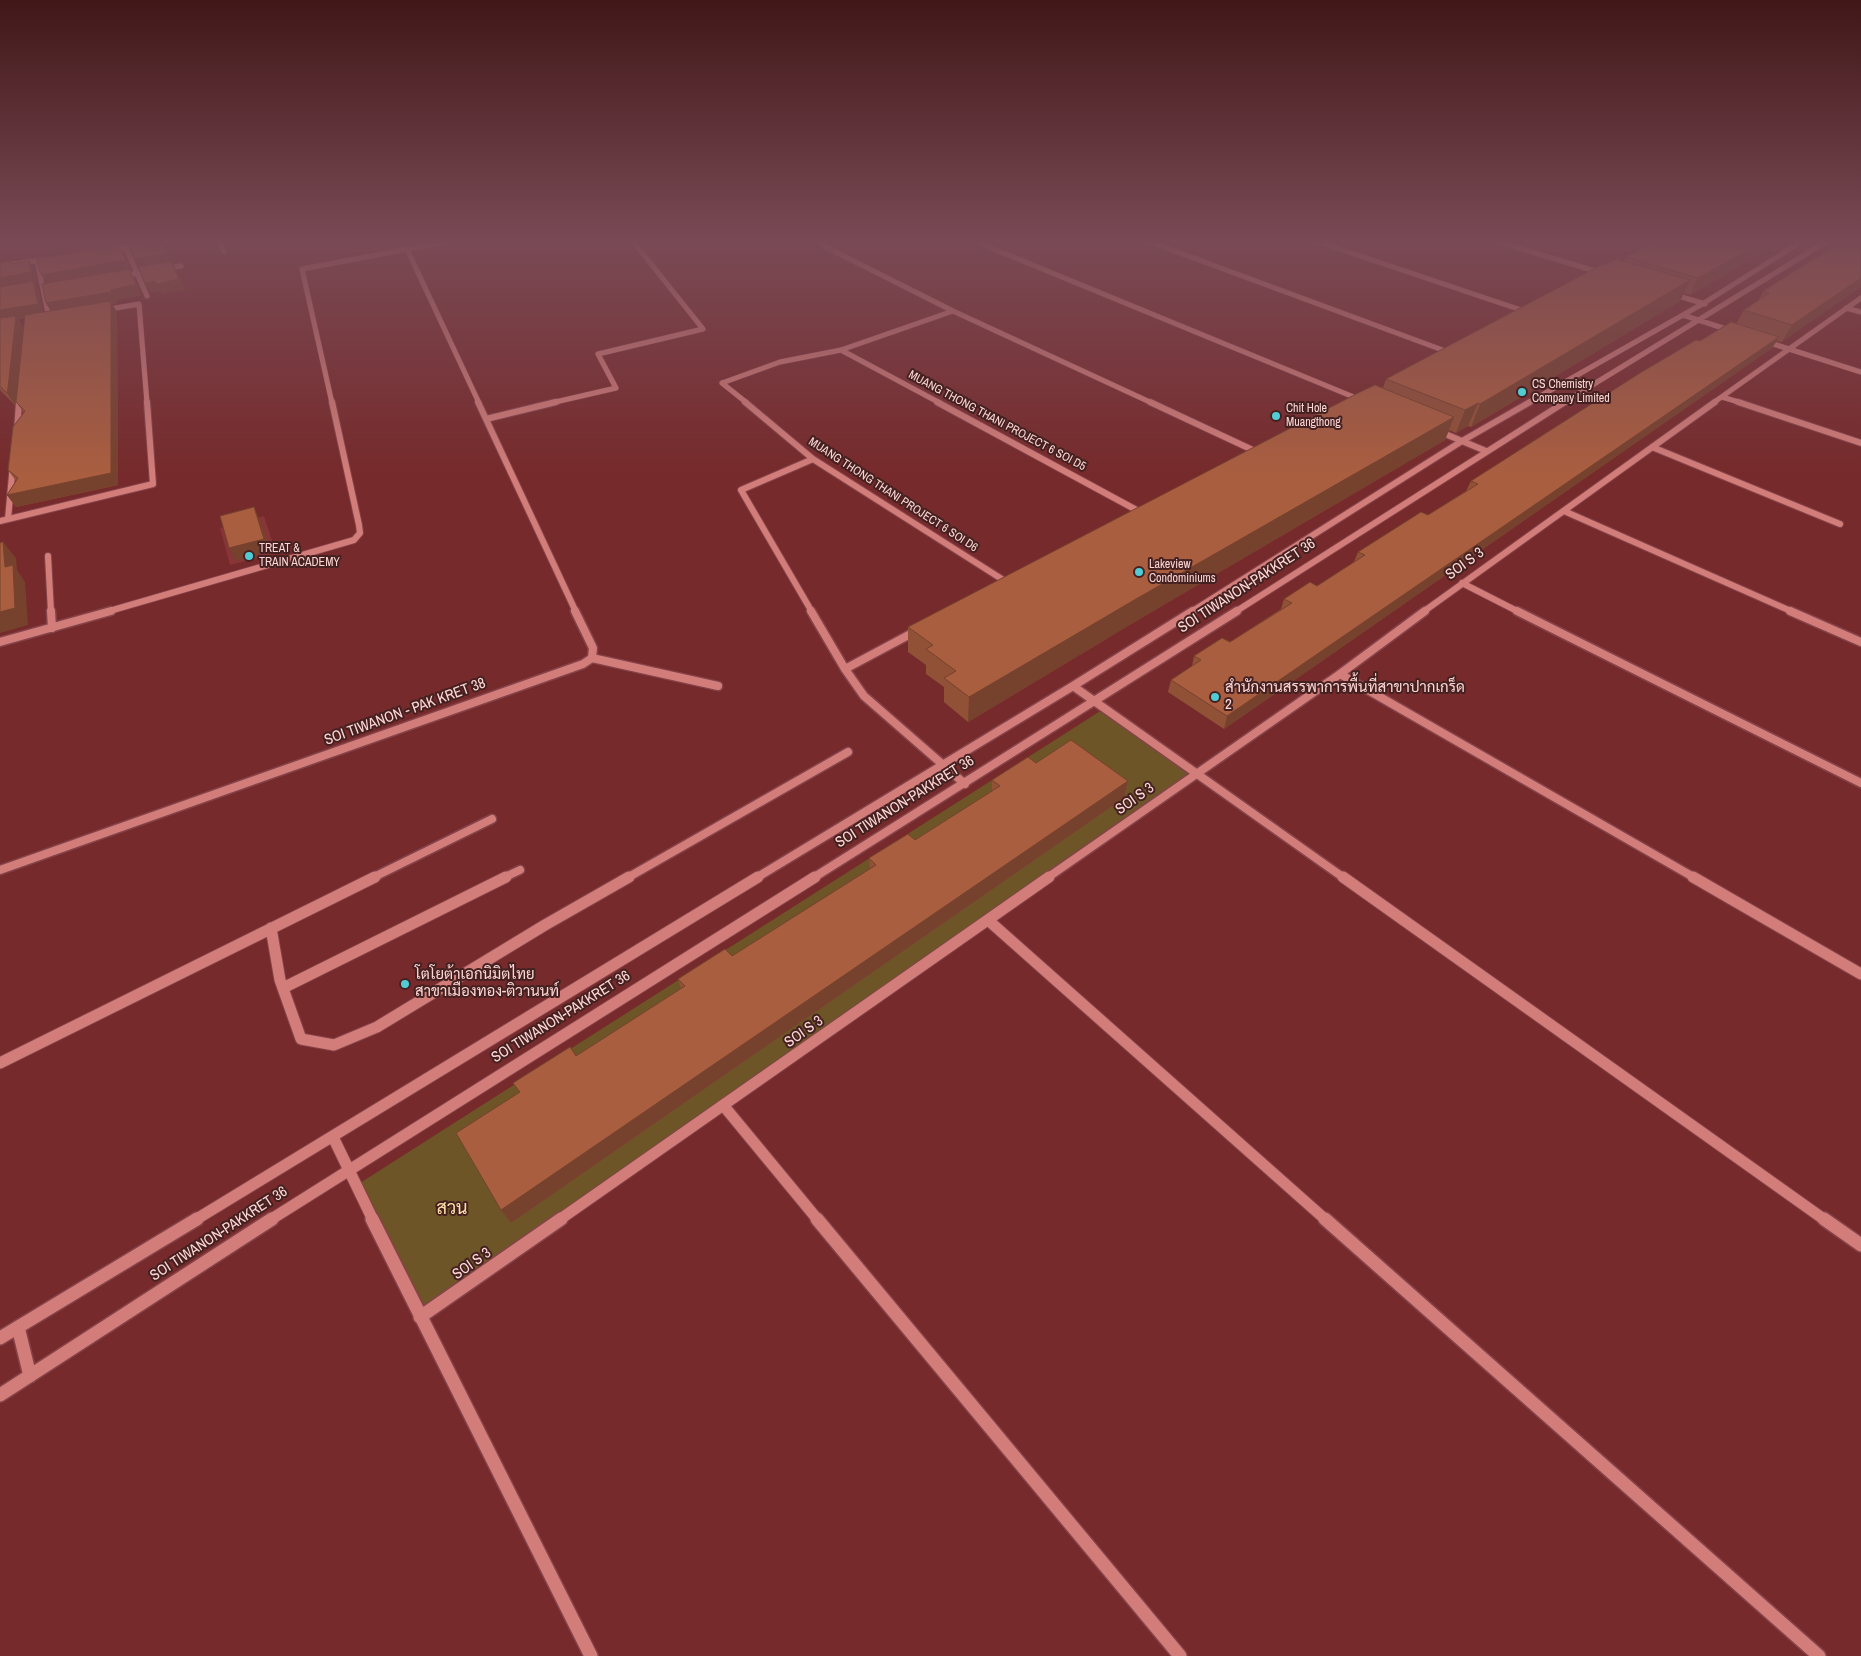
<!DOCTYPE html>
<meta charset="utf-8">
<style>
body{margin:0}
canvas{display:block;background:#762a2b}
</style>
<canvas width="1861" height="1656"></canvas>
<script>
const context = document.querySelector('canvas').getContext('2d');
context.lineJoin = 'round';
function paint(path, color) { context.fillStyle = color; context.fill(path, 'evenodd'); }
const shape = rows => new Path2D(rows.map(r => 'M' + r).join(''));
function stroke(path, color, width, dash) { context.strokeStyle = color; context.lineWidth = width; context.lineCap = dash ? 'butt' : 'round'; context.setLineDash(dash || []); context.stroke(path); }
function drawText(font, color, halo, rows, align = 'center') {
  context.font = font + ' "Archivo Narrow",Sarabun,sans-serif'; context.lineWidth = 4; context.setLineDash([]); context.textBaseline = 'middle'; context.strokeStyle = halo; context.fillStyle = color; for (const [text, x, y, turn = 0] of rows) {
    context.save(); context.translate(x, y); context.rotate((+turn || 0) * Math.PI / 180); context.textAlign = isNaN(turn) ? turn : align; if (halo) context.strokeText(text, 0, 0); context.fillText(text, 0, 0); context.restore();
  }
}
const built = shape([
 [264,516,276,553,230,565,220,528]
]);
const green = shape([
 [1102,710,1195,774,420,1317,360,1183]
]);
const minorFar4 = shape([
 [218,240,224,252],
 [817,240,824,246,953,311,1152,403],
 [972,240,1361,400],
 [1145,240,1448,352],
 [1313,240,1524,311],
 [1492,240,1602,273],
 [126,248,147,296],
 [407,249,479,403],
 [109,250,172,240],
 [37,261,48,313],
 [0,266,49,259],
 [164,268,181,266],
 [122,276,151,271],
 [1672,294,1705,304],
 [1846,308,1861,312],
 [104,310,139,304,147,403],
 [1683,315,1732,331],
 [1764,341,1861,372],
 [841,350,940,403],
 [722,383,747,403],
 [722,383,780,362,841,350,953,311],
 [1722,397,1742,403],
 [19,403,20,395],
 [332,403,302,269,456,240],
 [551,403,616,388,598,354,703,329,632,240],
 [1528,403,1704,303,1804,240],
 [1563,403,1829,240],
 [1713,403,1861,298]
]);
const minorFar3 = shape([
 [478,402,576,612],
 [745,402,813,459,1008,583],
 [937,402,1142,513],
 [1150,402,1257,452],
 [1738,402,1861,443],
 [486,419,556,402],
 [1438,431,1486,451],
 [17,432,19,402],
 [1652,447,1840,524],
 [1564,511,1793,612],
 [8,519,13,464],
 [0,521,153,484,147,402],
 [48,556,51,612],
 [1462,583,1519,612],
 [106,612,354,540,360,533,359,525,332,402],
 [812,612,741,490,813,459],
 [1191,612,1462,441,1530,402],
 [1235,612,1565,402],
 [1423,612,1715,402]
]);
const minorFar2 = shape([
 [51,611,52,628],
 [811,611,845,669,864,696,965,784],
 [1517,611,1861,783],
 [1790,611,1861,642],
 [0,642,111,611],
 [592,658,718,686],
 [845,669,918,630],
 [1340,674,1695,878],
 [1073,686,1344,878],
 [0,870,583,664,592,658,593,648,575,611],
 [372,878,492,819],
 [503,878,520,870],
 [627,878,848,752],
 [756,878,1073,686,1193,611],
 [813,878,1237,611],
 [1047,878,1340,674,1425,611]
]);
const minorFar1 = shape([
 [1343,877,1825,1220],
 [1693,877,1861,974],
 [988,920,1326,1220],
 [271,928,280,980,301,1039,334,1045,377,1027,545,925,629,877],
 [283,988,506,877],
 [0,1063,375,877],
 [723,1105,818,1220],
 [333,1137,373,1220],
 [195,1220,758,877],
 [270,1220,815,877],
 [559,1220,1049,877]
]);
const minor = shape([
 [372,1219,591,1656],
 [817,1219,1180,1656],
 [1325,1219,1819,1656],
 [1824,1219,1861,1245],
 [420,1317,561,1219],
 [18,1327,30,1376],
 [0,1338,197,1219],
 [0,1395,272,1219]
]);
const wall = shape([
 [1659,240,1784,240,1690,295,1684,293,1680,301,1471,427,1468,426,1456,433,1449,430,1445,440,1131,624,968,722,944,702,944,687,926,674,926,665,908,652,908,627,1383,388,1386,379,1605,265,1624,261,1626,257],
 [1844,240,1782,342,1777,341,1772,348,1224,729,1168,692,1171,680,1192,666,1194,656,1230,642,1281,609,1284,599,1317,586,1354,562,1358,552,1428,515,1466,491,1471,481,1700,341,1736,324,1744,310,1758,301,1763,291],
 [120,247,125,257,131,271,130,271,142,295,117,300,117,303,112,304,117,312,118,485,16,507,7,495,16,481,8,470,24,413,16,402,25,318,18,319,23,327,16,399,15,405,0,390,0,263,11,261,12,264,29,261,35,271,37,283,34,283,39,291,43,312,51,311,46,303,47,283,40,272,104,250],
 [1036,763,1128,781,1124,798,511,1223,501,1210,519,1092,513,1083,576,1056,681,989,678,979,732,956,870,869,869,858,915,840,992,791,992,780]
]);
const shadedWall = shape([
 [162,240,167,249,185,290,162,294,160,291,151,293,145,283,155,281,179,279,140,269,135,259],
 [214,240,219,252,217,253,212,243],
 [229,240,279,240,228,250,224,241],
 [1766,240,1784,240,1690,295,1698,278],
 [120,247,125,257,131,271,130,271,142,295,117,300,117,303,112,304,117,312,118,485,16,507,7,495,111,473,52,313,46,303,48,286,42,275],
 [29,261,35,271,37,283,34,283,39,291,44,315,18,319,23,327,16,399,15,405,7,393,0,322,0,278],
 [1861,278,1861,287,1782,342,1792,325],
 [1690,280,1680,301,1471,427,1480,404],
 [1779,337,1772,348,1224,729,1227,716],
 [1478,403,1468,426,1456,433,1465,410],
 [1454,417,1445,440,1131,624,968,722,969,697,1136,599],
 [254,507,260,520,271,551,236,561,229,548],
 [3,542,16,558,17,570,25,582,28,625,0,633,0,612,5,567],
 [1128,781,1124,798,511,1223,501,1210]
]);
const building = shape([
 [154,240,162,240,168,253,135,259,129,245,154,240],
 [1659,240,1766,240,1698,278,1626,257,1659,240],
 [1844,240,1861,240,1861,278,1792,325,1744,310,1769,293,1763,291,1844,240],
 [120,247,126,260,42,275,40,272,37,259,103,248,103,250,120,247],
 [1616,259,1690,280,1480,404,1478,403,1465,410,1386,379,1603,264,1605,265,1616,259],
 [11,261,11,264,29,261,31,272,0,278,0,263,11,261],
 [171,261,179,279,156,284,155,281,145,283,138,267,171,261],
 [129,269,136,284,111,290,111,292,46,303,42,284,129,269],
 [33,281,38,304,0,310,0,287,33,281],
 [111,301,111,473,7,495,18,478,8,470,13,427,25,411,16,402,25,315,111,301],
 [16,316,8,388,7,393,0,386,0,318,16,316],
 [1731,322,1779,337,1227,716,1171,680,1201,660,1194,656,1222,638,1230,642,1292,603,1284,599,1310,582,1317,586,1365,555,1358,552,1421,512,1428,515,1478,484,1471,481,1640,373,1696,340,1700,341,1731,322],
 [1375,385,1454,417,1136,599,969,697,944,678,956,671,926,649,933,645,908,627,1358,393,1375,385],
 [254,507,264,539,229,548,220,516,254,507],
 [3,542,5,567,13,565,15,608,0,612,0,543,3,542],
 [1071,740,1128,781,501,1210,456,1133,520,1092,513,1083,570,1047,576,1056,685,986,678,979,725,949,732,956,876,865,869,858,908,834,915,840,1000,786,992,780,1028,757,1036,763,1071,740]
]);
const markers = [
 [1522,392,5,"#51ccd5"],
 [1276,416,5,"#51ccd5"],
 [249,556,5,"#51ccd5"],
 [1139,572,5,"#51ccd5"],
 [1215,697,5,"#51ccd5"],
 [405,984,5,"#51ccd5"]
];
const farPoinames = [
 ["CS Chemistry",1532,385],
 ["Company Limited",1532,399],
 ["Chit Hole",1286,409],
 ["Muangthong",1286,423],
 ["TREAT &",259,549],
 ["TRAIN ACADEMY",259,563],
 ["Lakeview",1149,565],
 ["Condominiums",1149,579]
];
const farStreetnames = [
 ["MUANG THONG THANI PROJECT 6 SOI D5",997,421,28],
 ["MUANG THONG THANI PROJECT 6 SOI D6",893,495,33]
];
const streetNames = [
 ["SOI S 3",1465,564,-36],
 ["SOI TIWANON-PAKKRET 36",1247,586,-33],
 ["SOI TIWANON - PAK KRET 38",405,712,-20],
 ["SOI S 3",1135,799,-35],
 ["SOI TIWANON-PAKKRET 36",905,802,-32],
 ["SOI TIWANON-PAKKRET 36",561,1017,-32],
 ["SOI S 3",804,1032,-35],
 ["SOI TIWANON-PAKKRET 36",219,1234,-33],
 ["SOI S 3",472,1264,-35]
];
const poiNames = [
 ["สำนักงานสรรพาการพื้นที่สาขาปากเกร็ด",1225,688],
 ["2",1225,705],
 ["โตโยต้าเอกนิมิตไทย",415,975],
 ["สาขาเมืองทอง-ติวานนท์",415,992]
];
const nearParknames = [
 ["สวน",452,1209]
];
paint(built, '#873537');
paint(green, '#6d5527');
stroke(minorFar4, '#854349', 6);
stroke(minorFar3, '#854349', 8);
stroke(minorFar2, '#854349', 11);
stroke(minorFar1, '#854349', 13);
stroke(minor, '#854349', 16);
stroke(minorFar4, '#d27d7a', 5);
stroke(minorFar3, '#d27d7a', 6);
stroke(minorFar2, '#d27d7a', 8);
stroke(minorFar1, '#d27d7a', 11);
stroke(minor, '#d27d7a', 13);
paint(wall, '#915137');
paint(shadedWall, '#76422d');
paint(building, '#a95e40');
stroke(building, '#76422d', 1);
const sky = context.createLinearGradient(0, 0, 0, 472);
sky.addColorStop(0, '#411718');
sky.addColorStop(0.51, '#794a55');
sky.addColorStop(1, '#794a5500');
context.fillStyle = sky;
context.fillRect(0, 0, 1861, 472);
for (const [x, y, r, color] of markers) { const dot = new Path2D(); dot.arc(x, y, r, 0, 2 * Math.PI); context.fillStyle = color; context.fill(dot); stroke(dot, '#442120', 2); }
drawText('12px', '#fdd7d5', '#442120', farPoinames, 'left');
drawText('12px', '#fdd7d5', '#442120', farStreetnames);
drawText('15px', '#fdd7d5', '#442120', streetNames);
drawText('15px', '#fdd7d5', '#442120', poiNames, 'left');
drawText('18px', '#fee0a9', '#442120', nearParknames);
</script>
